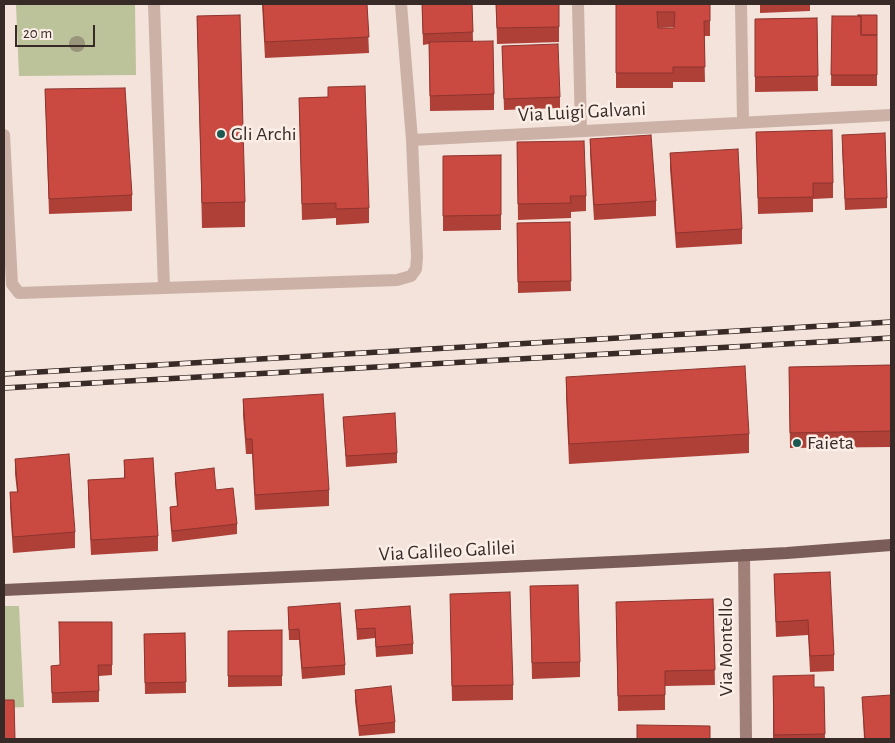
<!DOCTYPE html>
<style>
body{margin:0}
#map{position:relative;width:895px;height:743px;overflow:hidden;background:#f3e3db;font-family:"Alegreya Sans",sans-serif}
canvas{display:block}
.frame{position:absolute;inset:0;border:5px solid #372a27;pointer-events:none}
.scale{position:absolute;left:15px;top:25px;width:80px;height:22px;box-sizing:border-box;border:2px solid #372a27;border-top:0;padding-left:6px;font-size:15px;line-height:18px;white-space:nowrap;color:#372a27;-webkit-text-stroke:4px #faeee7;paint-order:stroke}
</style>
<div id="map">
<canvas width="895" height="743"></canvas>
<div class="frame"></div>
<div class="scale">20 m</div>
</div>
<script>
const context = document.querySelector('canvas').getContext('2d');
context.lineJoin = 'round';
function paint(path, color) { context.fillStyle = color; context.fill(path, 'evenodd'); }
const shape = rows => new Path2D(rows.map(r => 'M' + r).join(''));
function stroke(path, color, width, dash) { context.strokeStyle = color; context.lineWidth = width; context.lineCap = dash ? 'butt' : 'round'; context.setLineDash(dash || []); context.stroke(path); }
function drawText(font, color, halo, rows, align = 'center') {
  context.font = font + ' "Alegreya Sans",sans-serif'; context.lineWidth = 5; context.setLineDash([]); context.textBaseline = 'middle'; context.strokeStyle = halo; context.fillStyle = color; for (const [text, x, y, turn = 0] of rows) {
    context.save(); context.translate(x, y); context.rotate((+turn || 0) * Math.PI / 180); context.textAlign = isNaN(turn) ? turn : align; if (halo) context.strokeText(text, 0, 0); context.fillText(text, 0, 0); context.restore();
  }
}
const green = shape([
 [16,4,135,4,136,75,19,76],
 [4,606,19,606,24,707,4,708]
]);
const street = shape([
 [578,4,581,130],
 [741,4,743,121],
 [4,135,12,284,19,293,164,288,154,4],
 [412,140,891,115],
 [164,288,397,280,411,276,416,269,417,257,412,140,401,4]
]);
const secondary = shape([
 [744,555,746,739]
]);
const primary = shape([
 [4,590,635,561,787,553,891,545]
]);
const rail = shape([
 [4,374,891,322],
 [4,388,891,338]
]);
const trees = [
 [77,44]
];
const wall = shape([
 [262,4,367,4,369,53,265,58],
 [422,4,472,4,473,41,494,94,494,110,430,111,429,44,423,45],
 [496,4,559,4,559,42,497,44],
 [616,4,710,4,710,36,704,36,705,82,673,82,673,88,616,88],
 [674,27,674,28,658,28],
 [760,4,810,4,810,11,760,13],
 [877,15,877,86,831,86,832,16,858,16],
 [197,16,245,202,245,227,202,228],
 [817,18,818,91,755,92,755,19],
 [502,46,560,97,560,108,504,110],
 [328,87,369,208,369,223,336,225,336,218,302,220,299,98,328,97],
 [45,89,132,195,132,211,49,214],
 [756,132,833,183,833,198,813,199,813,212,758,214],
 [590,139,656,201,656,216,594,220,590,154],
 [517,142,586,196,586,211,571,212,571,218,518,220],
 [842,146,887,198,887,208,845,210],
 [670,153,742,229,742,244,676,248,670,169],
 [501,155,501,230,443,231,443,156],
 [570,222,571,291,518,293,517,223],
 [891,365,891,447,790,448,789,367],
 [566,377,749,434,749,453,569,464,566,396],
 [243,399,329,490,329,506,255,510,252,454,246,454,243,415],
 [343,417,397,453,397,463,346,467],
 [15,459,75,532,75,548,13,553,10,508,10,492,17,492,15,474],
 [124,460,158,536,158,551,91,555,88,495,88,480,124,478],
 [175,473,216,490,237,524,237,534,172,542,170,518,170,507,177,506,175,483],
 [774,574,834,655,834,671,810,672,808,635,776,637],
 [530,586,580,662,580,677,532,679],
 [713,599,715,685,665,686,665,710,618,711,616,617],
 [288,607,345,665,345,675,302,679,299,640,289,640],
 [450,609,513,685,513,700,452,701],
 [355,610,413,644,413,654,376,657,375,638,357,640],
 [112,622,112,675,99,676,99,702,52,703,51,666,60,665],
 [282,630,282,686,228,687,228,631],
 [185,633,186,693,145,694,144,634],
 [773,676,814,687,824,687,825,739,773,739],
 [355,690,395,722,395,733,359,736,355,701],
 [862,697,891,739,864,739]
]);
const building = shape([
 [263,4,367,4,369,37,265,42,263,4],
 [422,4,472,4,473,32,423,34,422,4],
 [496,4,559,4,559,27,497,28,496,4],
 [616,4,710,4,710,21,704,21,705,67,673,67,673,73,616,73,616,4],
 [657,12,675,12,674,28,658,28,657,12],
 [240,15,245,202,202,203,197,16,240,15],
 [858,15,877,15,877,35,861,35,861,16,858,16,858,15],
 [832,16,861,16,861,35,877,35,877,75,831,75,832,16],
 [817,18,818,76,755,77,755,19,817,18],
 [493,41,494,94,430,96,429,42,493,41],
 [558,44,560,97,504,99,502,46,558,44],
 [365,86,369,208,336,209,336,203,302,204,299,98,328,97,328,87,365,86],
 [125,88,132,195,49,199,45,89,125,88],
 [832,130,833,183,813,183,813,197,758,198,756,132,832,130],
 [885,133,887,198,845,199,842,135,885,133],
 [651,135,656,201,594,205,590,139,651,135],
 [584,141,586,196,570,196,571,203,518,204,517,142,584,141],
 [738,149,742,229,676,233,670,153,738,149],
 [501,155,501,215,443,216,443,156,501,155],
 [570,222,571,281,518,282,517,223,570,222],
 [891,365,891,431,790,433,789,367,891,365],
 [745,366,749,434,569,444,566,377,745,366],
 [323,394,329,490,255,495,252,439,246,439,243,399,323,394],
 [395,413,397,453,346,456,343,417,395,413],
 [69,454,75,532,13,537,10,492,18,492,15,459,69,454],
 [153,458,158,536,91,540,88,480,125,478,124,460,153,458],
 [214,468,216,490,233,488,237,524,172,531,170,507,178,506,175,473,214,468],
 [830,572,834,655,810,656,808,620,776,622,774,574,830,572],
 [578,585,580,662,532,663,530,586,578,585],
 [510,592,513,685,452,686,450,594,510,592],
 [713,599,715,670,665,671,665,695,618,696,616,602,713,599],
 [340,603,345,665,302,668,299,629,289,630,288,607,340,603],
 [410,606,413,644,376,647,375,628,357,629,355,610,410,606],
 [59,622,112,622,112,665,98,665,99,691,52,693,51,666,60,665,59,622],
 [282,630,282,676,228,676,228,631,282,630],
 [185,633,186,682,145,683,144,634,185,633],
 [814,675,814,687,824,687,825,734,774,735,773,676,814,675],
 [391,686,395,722,359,726,355,690,391,686],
 [891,695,891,739,865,739,862,697,891,695],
 [4,700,14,700,15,739,4,739,4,700],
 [637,725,710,726,710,739,637,739,637,725]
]);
const markers = [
 [221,134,5,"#1b5a53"],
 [797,443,5,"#1b5a53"]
];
const streetNames = [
 ["Via Luigi Galvani",582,112,-3],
 ["Via Galileo Galilei",447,551,-3],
 ["Via Montello",726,647,-90]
];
const poiNames = [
 ["Gli Archi",231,134],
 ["Faieta",807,443]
];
paint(green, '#bcc29a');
stroke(street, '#cbb1a6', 12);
stroke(secondary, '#9f7f77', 12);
stroke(primary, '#7a5d58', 12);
stroke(rail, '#372a27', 5.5);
stroke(rail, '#faeee7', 4, [11]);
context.fillStyle = '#98957a';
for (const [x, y] of trees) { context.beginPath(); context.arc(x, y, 8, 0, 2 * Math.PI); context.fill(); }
paint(wall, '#ae4038');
paint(building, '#ca4a41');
stroke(building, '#8d342e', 1);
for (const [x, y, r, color] of markers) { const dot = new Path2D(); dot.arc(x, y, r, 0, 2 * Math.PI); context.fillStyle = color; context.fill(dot); stroke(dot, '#faeee7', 2); }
drawText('20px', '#372a27', '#faeee7', streetNames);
drawText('20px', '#372a27', '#faeee7', poiNames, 'left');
</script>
